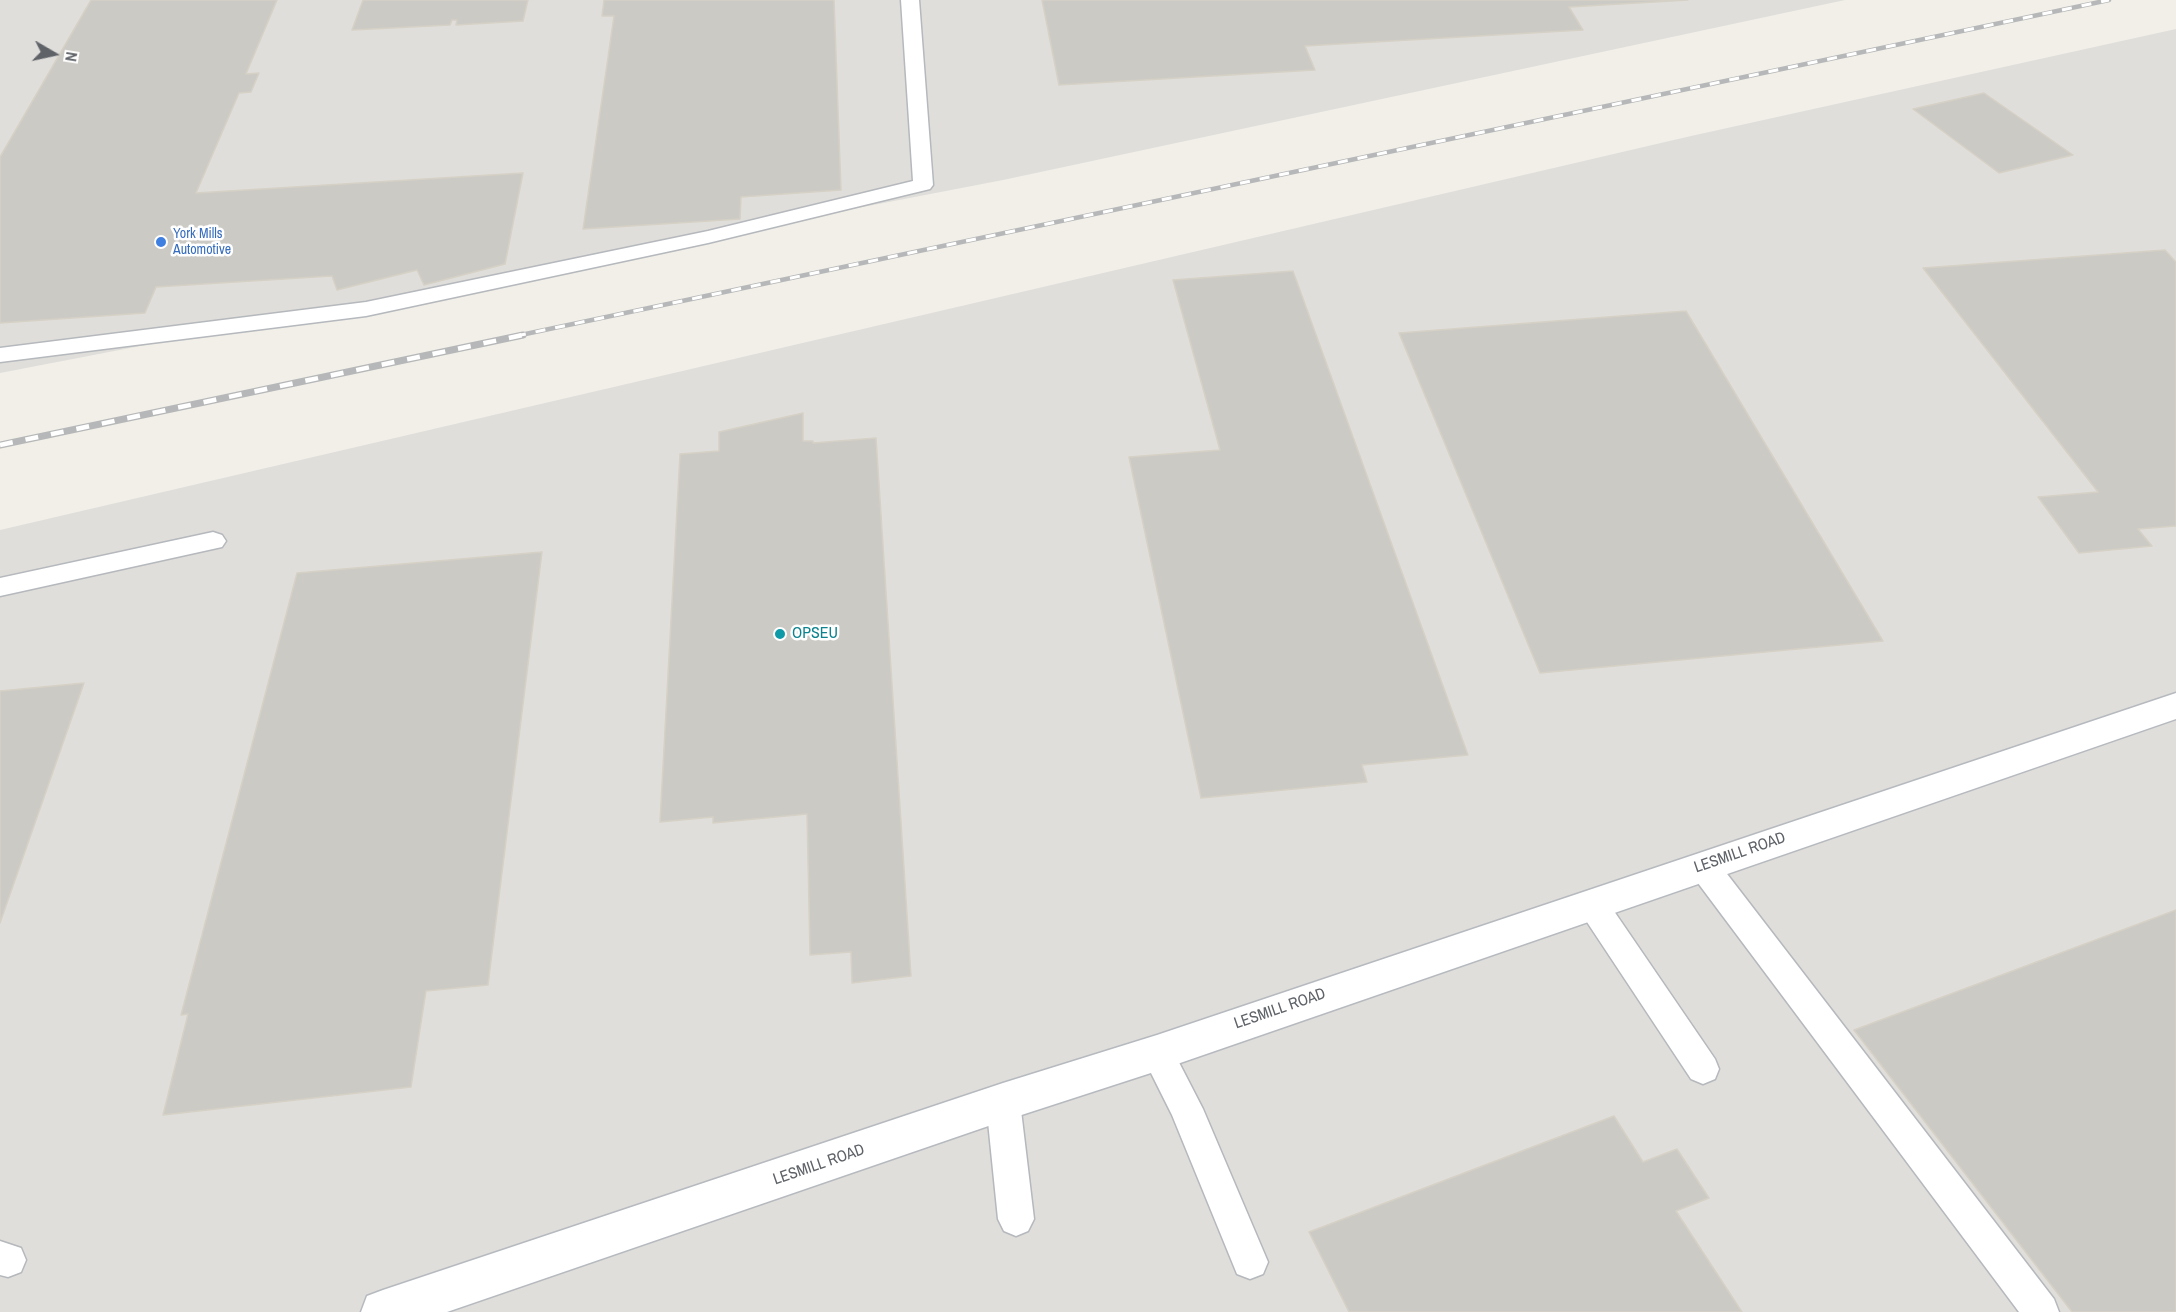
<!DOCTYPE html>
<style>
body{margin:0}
#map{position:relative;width:2176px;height:1312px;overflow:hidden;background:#f1efe8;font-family:"Archivo Narrow",sans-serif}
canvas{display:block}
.north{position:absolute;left:24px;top:24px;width:60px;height:60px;-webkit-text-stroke:4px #fff;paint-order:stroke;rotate:99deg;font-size:16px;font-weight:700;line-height:24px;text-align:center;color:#5f6368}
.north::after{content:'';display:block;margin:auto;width:21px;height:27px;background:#5f6368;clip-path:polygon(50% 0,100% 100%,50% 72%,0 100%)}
</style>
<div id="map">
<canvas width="2176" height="1312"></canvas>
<div class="north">N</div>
</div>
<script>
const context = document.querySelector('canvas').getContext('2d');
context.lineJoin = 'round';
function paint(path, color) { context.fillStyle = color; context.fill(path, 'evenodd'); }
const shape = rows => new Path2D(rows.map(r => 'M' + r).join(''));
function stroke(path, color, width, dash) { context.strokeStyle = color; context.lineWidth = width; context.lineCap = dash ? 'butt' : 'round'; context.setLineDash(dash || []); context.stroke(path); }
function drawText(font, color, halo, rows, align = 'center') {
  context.font = font + ' "Archivo Narrow",sans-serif'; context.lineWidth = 5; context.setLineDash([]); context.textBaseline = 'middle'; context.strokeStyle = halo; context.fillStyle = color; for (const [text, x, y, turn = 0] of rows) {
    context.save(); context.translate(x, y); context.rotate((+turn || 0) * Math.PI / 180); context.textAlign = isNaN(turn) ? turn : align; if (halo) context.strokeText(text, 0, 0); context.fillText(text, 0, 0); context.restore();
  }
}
const industrial = shape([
 [0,0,1845,0,1003,180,0,373],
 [2176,29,2176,1312,0,1312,0,530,1691,136]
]);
const building = shape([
 [91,0,277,0,246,74,259,73,251,92,239,93,196,193,523,173,505,264,424,285,417,270,337,290,332,276,156,287,145,313,0,323,0,157,91,0],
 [363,0,528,0,523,21,456,25,457,20,452,20,450,25,352,30,363,0],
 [604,0,834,0,841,190,741,197,740,219,583,229,614,16,602,16,604,0],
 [1042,0,1688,0,1569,7,1583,30,1305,46,1315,70,1059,85,1042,0],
 [1984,93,2073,155,1999,173,1913,109,1984,93],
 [2165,250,2176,262,2176,526,2138,529,2152,546,2079,553,2038,497,2098,492,1923,268,2165,250],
 [1293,271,1468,755,1362,765,1367,782,1201,798,1129,457,1220,450,1173,280,1293,271],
 [1686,311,1883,641,1540,673,1399,333,1686,311],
 [803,413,803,441,813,441,813,443,876,438,911,976,852,983,851,952,810,955,807,814,713,823,713,817,660,822,680,454,719,451,719,432,803,413],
 [542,552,488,985,426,991,411,1087,163,1115,188,1014,181,1015,297,573,542,552],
 [84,683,0,923,0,691,84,683],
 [2176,910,2176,1312,2072,1312,1854,1030,2176,910],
 [1614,1116,1643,1162,1677,1149,1709,1198,1676,1211,1742,1312,1349,1312,1309,1232,1614,1116]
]);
const lane = shape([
 [901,0,919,0,933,185,930,189,708,243,366,316,0,362,0,348,366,302,708,231,913,181,901,0],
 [213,532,222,535,226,541,222,547,0,596,0,578,213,532],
 [1703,854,1714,857,2054,1299,2059,1312,2019,1312,1692,875,1688,866,1692,857,1703,854],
 [1592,891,1603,895,1715,1059,1719,1069,1715,1079,1703,1084,1691,1079,1581,913,1577,904,1581,895,1592,891],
 [1157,1038,1169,1043,1203,1109,1268,1262,1263,1274,1250,1279,1237,1274,1172,1115,1141,1053,1145,1043,1157,1038],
 [1003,1087,1015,1091,1020,1102,1034,1219,1028,1231,1016,1236,1004,1231,998,1219,986,1102,991,1091,1003,1087],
 [0,1241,21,1248,26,1260,21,1272,8,1277,0,1275,0,1241]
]);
const secondary = shape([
 [2176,693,2176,719,1157,1071,1003,1121,447,1312,361,1312,367,1296,383,1290,1003,1083,1157,1035,2176,693]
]);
const railFar1 = shape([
 [516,336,2109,0]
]);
const rail = shape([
 [0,445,523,335]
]);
const markers = [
 [161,242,6,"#3f7fe0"],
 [780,634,6,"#0f9aa8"]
];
const farShopnames = [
 ["York Mills",173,234],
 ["Automotive",173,250]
];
const cultureNames = [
 ["OPSEU",792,634]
];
const streetNames = [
 ["LESMILL ROAD",1740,853,-19],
 ["LESMILL ROAD",1280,1009,-19],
 ["LESMILL ROAD",819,1165,-19]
];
paint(industrial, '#e0deda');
paint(building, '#cccac5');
stroke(building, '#d6d1c6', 1.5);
stroke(lane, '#b5b8bc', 3);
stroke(secondary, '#b6babf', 3);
paint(lane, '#fff');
paint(secondary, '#fff');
stroke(railFar1, '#b6b7b8', 4.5);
stroke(rail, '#b6b7b8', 7);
stroke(railFar1, '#fff', 3, [10]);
stroke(rail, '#fff', 4.5, [13]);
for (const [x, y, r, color] of markers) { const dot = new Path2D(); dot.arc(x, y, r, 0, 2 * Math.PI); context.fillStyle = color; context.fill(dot); stroke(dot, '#fff', 2); }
drawText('14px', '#366cbe', '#fff', farShopnames, 'left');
drawText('16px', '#0d838f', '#fff', cultureNames, 'left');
drawText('16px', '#5f6368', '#fff', streetNames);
</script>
